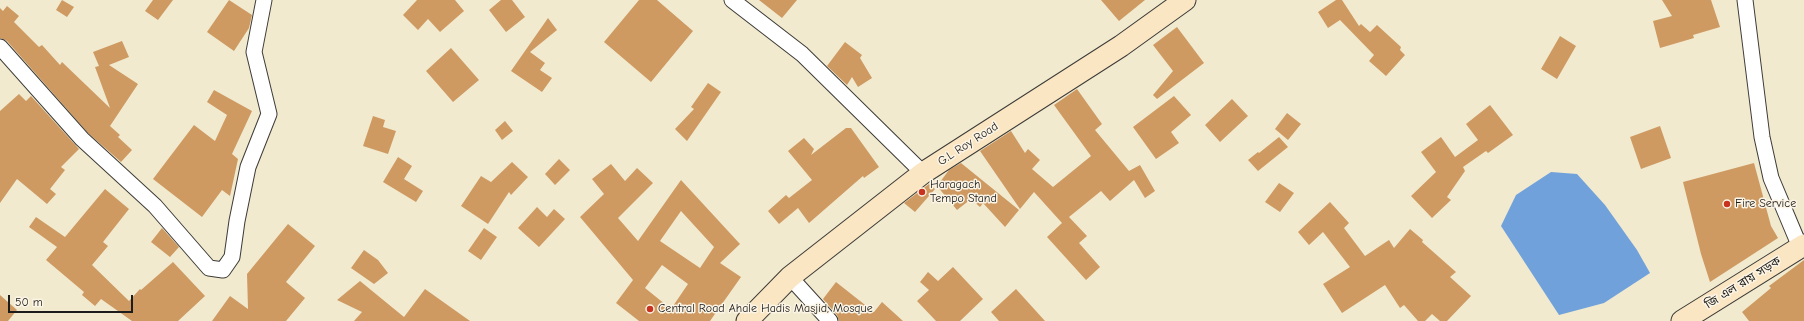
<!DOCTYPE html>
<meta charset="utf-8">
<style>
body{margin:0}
#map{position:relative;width:1804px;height:321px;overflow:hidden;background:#f1eacf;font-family:"Comic Neue",sans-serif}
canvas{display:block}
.scale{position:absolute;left:8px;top:295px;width:125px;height:18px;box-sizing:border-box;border:2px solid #1c1c1c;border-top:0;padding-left:5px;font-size:12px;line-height:14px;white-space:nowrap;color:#1c1c1c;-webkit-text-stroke:3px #fcf5e5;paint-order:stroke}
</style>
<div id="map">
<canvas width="1804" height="321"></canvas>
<div class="scale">50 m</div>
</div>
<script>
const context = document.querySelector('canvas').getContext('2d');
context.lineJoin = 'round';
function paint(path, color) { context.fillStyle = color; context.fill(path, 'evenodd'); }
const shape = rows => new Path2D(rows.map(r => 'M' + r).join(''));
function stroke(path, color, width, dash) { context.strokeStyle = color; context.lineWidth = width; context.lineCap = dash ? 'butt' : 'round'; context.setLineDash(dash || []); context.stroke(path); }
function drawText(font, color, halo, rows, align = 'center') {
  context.font = font + ' "Comic Neue","Noto Sans Bengali",sans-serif'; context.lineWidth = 3; context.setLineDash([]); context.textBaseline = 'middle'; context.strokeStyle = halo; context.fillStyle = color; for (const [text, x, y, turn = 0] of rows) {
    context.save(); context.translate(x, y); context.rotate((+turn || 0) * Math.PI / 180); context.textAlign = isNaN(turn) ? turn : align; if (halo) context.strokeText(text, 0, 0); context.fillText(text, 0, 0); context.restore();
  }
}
const water = shape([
 [1551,172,1577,174,1605,205,1637,250,1650,273,1604,303,1559,315,1501,226,1516,195]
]);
const building = shape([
 [62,0,74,7,67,17,56,10],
 [153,0,173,0,158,20,145,11],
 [229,0,252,15,249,28,234,51,207,32],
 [417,0,455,0,464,11,440,32,428,19,418,30,403,15],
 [501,0,512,0,525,17,506,32,489,10],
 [639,0,657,0,693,31,651,82,604,42],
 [759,0,797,0,782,18],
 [1101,0,1145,0,1119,21],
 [1336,0,1342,0,1359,26,1361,24,1370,32,1377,25,1401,47,1400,50,1405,55,1386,76,1369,61,1374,55,1340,20,1328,28,1318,12],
 [1662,0,1711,0,1720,27,1693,35,1694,38,1660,48,1653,21,1672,16],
 [7,6,19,16,14,22,39,47,42,45,60,65,62,62,110,108,95,67,99,66,93,52,122,41,129,57,109,65,138,84,110,126,120,135,118,137,132,150,121,162,88,133,7,41,0,38,0,8,3,11],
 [548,18,557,30,530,52,545,63,540,70,552,78,542,92,511,71],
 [1177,27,1204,63,1157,99,1153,95,1173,71,1153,45],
 [1560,36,1576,46,1557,79,1541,69],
 [845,42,862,55,860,58,872,78,858,87,852,77,847,85,827,66],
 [451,48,479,80,453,102,426,71],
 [708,83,721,92,687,141,675,129,694,109,691,107],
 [1077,89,1102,124,1095,130,1129,171,1140,165,1155,191,1145,198,1134,180,1110,201,1101,191,1069,217,1087,236,1079,243,1100,267,1086,280,1047,237,1062,223,1034,192,1020,209,980,151,1011,131,1025,153,1028,149,1040,160,1032,169,1053,187,1091,156,1054,105],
 [214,90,252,111,232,154,238,159,230,196,222,190,202,217,153,179,194,125,215,141,227,115,207,102],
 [19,94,26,101,31,96,79,149,61,167,65,170,50,189,56,194,47,204,17,179,0,203,0,111],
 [1174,96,1191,115,1171,132,1179,143,1156,159,1133,127],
 [1232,99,1248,116,1220,142,1205,125],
 [1490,105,1513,135,1488,153,1486,151,1463,167,1465,171,1447,197,1451,200,1432,218,1411,196,1436,172,1421,152,1441,137,1455,157,1478,140,1466,124],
 [1287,113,1301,124,1288,140,1275,129],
 [373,116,385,120,383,127,396,131,388,154,363,146],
 [505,121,513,131,502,140,495,130],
 [1660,126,1671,158,1641,169,1630,137],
 [846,128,851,128,879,167,864,178,863,176,809,223,798,208,779,224,768,211,786,195,789,198,812,180,788,151,804,138,814,149,811,155],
 [1279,137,1288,147,1258,171,1248,160,1258,152,1259,153],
 [398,157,412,166,404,179,423,191,416,202,383,182],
 [559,159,570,170,555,185,545,174],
 [512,162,528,177,511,195,509,192,488,224,461,206,481,176,491,182],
 [961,163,1019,210,1005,227,983,203,980,207,971,199,957,210,937,186,949,170],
 [1754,163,1771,226,1778,238,1710,282,1701,254,1683,182],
 [611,164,625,181,637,168,653,183,618,218,638,241,681,180,740,244,720,263,741,277,710,321,639,321,616,303,633,280,580,217,604,194,592,179],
 [681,211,714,247,700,268,660,241],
 [662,265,688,284,671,309,645,288],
 [1279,183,1294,193,1280,212,1265,202],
 [929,184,935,189,915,212,904,203],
 [105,189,129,209,103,242,108,246,92,265,129,301,140,289,141,290,173,262,205,296,178,321,132,321,101,299,95,306,82,295,84,292,46,260,57,247,29,227,36,217,65,237],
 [1330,202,1349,223,1344,228,1365,256,1389,240,1394,248,1410,229,1423,240,1422,242,1456,272,1450,277,1471,296,1447,321,1440,321,1432,314,1425,321,1418,321,1404,305,1400,308,1385,285,1342,313,1323,284,1350,267,1323,232,1309,245,1298,232],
 [537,207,547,217,554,209,565,219,539,247,518,228],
 [288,224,315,246,286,282,305,298,286,321,212,321,230,296,248,309,247,274],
 [162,228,179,247,170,257,151,242],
 [484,228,497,237,481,260,468,251],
 [364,250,378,260,388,273,374,284,351,268],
 [1804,260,1804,321,1749,321,1742,312,1771,288,1769,286],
 [953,267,983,299,960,321,936,321,917,301,929,290,920,282,928,272,938,281],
 [360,281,404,317,425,289,470,321,354,321,362,312,337,300],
 [836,282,874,312,882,302,903,321,839,321,837,315,823,299],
 [1016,289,1045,321,999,321,991,312],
 [0,295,17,310,8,321,0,321]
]);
const street = shape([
 [732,0,802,54,923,173],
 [1745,0,1762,137,1771,178,1800,247],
 [0,47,82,139,155,206,209,268,223,270,232,257,237,221,248,167,269,114,254,52,264,0],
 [790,277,830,321]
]);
const secondary = shape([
 [747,321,790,277,923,173,1121,46,1185,0],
 [1682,321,1804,245]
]);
const markers = [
 [922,192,4,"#c8321e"],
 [1727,204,4,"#c8321e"],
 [650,309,4,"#c8321e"]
];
const streetNames = [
 ["G.L Roy Road",968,144,-33],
 ["জি এল রায় সড়ক",1743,283,-32]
];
const poiNames = [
 ["Haragach",930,185],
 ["Tempo Stand",930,199],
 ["Fire Service",1735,204],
 ["Central Road Ahale Hadis Masjid, Mosque",658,309]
];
paint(water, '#70a1db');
paint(building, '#ce9a62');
stroke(street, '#3c3b37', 17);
stroke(secondary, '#3c3b37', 23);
stroke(street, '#fff', 15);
stroke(secondary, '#fbe6c4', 21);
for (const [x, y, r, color] of markers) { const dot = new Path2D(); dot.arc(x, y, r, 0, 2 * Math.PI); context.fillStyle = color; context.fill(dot); stroke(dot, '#fcf5e5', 1.5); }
drawText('12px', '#1c1c1c', '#fcf5e5', streetNames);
drawText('12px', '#1c1c1c', '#fcf5e5', poiNames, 'left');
</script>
